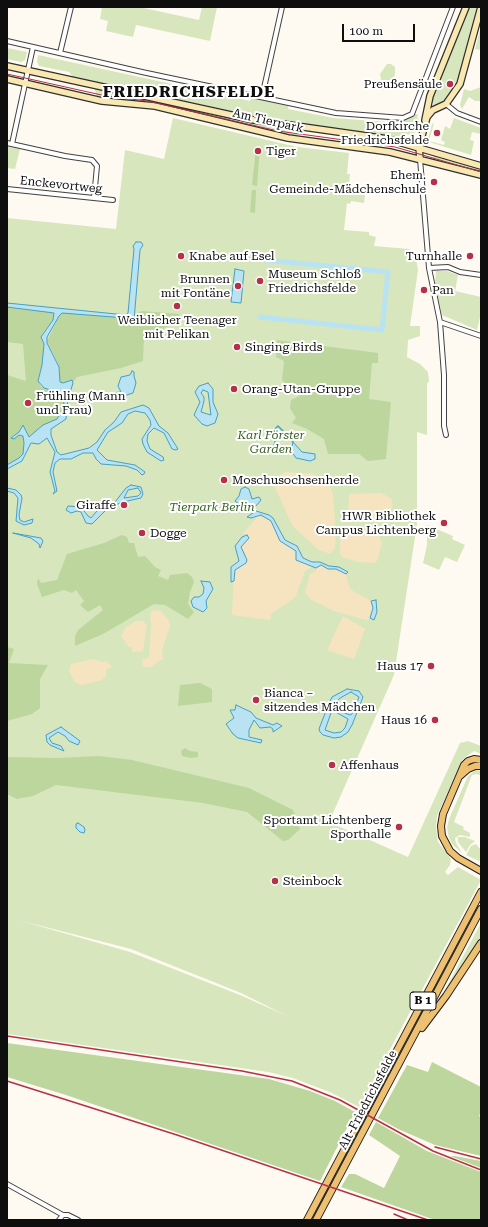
<!DOCTYPE html>
<meta charset="utf-8">
<style>
body{margin:0}
#map{position:relative;width:488px;height:1227px;overflow:hidden;background:#fefaf1;font-family:"Roboto Serif",serif}
canvas{display:block}
.frame{position:absolute;inset:0;border:8px solid #0e0e0e;pointer-events:none}
.scale{position:absolute;left:342px;top:24px;width:73px;height:18px;box-sizing:border-box;border:2px solid #0e0e0e;border-top:0;padding-left:5px;font-size:12px;line-height:14px;white-space:nowrap;color:#0e0e0e;-webkit-text-stroke:3px #fff;paint-order:stroke}
</style>
<div id="map">
<canvas width="488" height="1227"></canvas>
<div class="frame"></div>
<div class="scale">100 m</div>
</div>
<script>
const context = document.querySelector('canvas').getContext('2d');
context.lineJoin = 'round';
function paint(path, color) { context.fillStyle = color; context.fill(path, 'evenodd'); }
const shape = rows => new Path2D(rows.map(r => 'M' + r).join(''));
function stroke(path, color, width, dash) { context.strokeStyle = color; context.lineWidth = width; context.lineCap = dash ? 'butt' : 'round'; context.setLineDash(dash || []); context.stroke(path); }
function drawText(font, color, halo, rows, align = 'center') {
  context.font = font + ' "Roboto Serif",serif'; context.lineWidth = 4; context.setLineDash([]); context.textBaseline = 'middle'; context.strokeStyle = halo; context.fillStyle = color; for (const [text, x, y, turn = 0] of rows) {
    context.save(); context.translate(x, y); context.rotate((+turn || 0) * Math.PI / 180); context.textAlign = isNaN(turn) ? turn : align; if (halo) context.strokeText(text, 0, 0); context.fillText(text, 0, 0); context.restore();
  }
}
const green = shape([
 [102,7,139,7,199,20,202,7,217,7,210,41,136,25,133,37,106,31,108,21,100,19],
 [469,7,478,7,458,83,443,104,434,105,431,100],
 [481,26,481,50,475,49],
 [7,48,27,52,25,60,21,62,7,59],
 [38,55,250,101,251,97,288,105,288,109,333,118,387,122,388,119,406,120,414,113,418,115,417,118,419,119,414,135,402,134,400,139,273,120,73,77,69,72,39,66,37,62],
 [387,64,391,64,395,67,395,74,392,83,383,90,380,74],
 [94,87,258,123,299,129,298,137,145,102,97,98],
 [481,87,481,101,475,101,469,97,462,109,460,105,464,89,470,91],
 [173,118,297,147,349,153,347,174,350,174,349,186,366,188,364,203,351,201,350,204,347,203,344,230,369,232,369,235,376,237,374,246,409,249,415,252,418,270,410,326,420,326,420,336,408,340,407,357,420,364,428,372,429,381,427,384,427,435,417,432,417,524,394,675,329,822,408,857,460,743,468,741,481,746,481,754,474,751,463,759,437,816,436,827,438,842,451,859,450,865,445,872,448,875,458,867,481,880,359,1107,332,1093,293,1078,268,1072,7,1034,7,218,116,229,125,150,164,159],
 [18,920,131,949,241,993,287,1016,240,995,130,952],
 [454,118,481,128,481,134,472,132,470,140,474,141,471,155,429,142,428,139,432,124,434,123,429,141,444,145,445,142,441,140,445,126,450,129],
 [7,146,20,149,15,169,7,168],
 [434,154,481,168,481,173,432,160],
 [436,271,447,271,458,275,455,291,481,297,481,313,477,330,442,315,435,286],
 [427,525,453,536,452,539,465,545,457,562,445,557,439,570,423,563,427,545],
 [476,770,481,771,481,773,480,775,476,774,472,775,454,822,464,827,463,829,470,833,470,837,460,835,455,838,456,843,462,853,453,845,449,838,447,828,449,819,468,776],
 [458,837,465,837,475,841,470,845,466,852,458,842],
 [476,844,481,850,481,858,479,861,466,855,471,846],
 [481,923,481,939,445,992,444,992],
 [466,927,468,927,417,1023,416,1022],
 [380,1090,381,1091,313,1220,311,1220]
]);
const forest = shape([
 [256,148,260,148,257,186,252,185],
 [252,190,256,190,255,213,250,212],
 [7,307,54,312,53,320,42,334,44,344,42,365,38,379,41,387,58,392,64,403,63,410,59,418,43,425,30,436,27,436,23,425,19,432,12,437,21,435,23,436,24,443,23,454,19,458,7,465,7,375,26,381,23,344,7,342],
 [142,311,180,314,172,325,164,328,164,333,155,332,154,335,144,336,143,361,121,368,77,377,73,382,70,380,63,383,60,382,58,363,47,341,60,314,64,312,126,318],
 [277,340,378,353,378,363,372,363,369,399,391,402,386,459,368,461,359,454,328,454,324,439,307,429,292,423,296,418,290,408,291,400,303,394,302,389,287,385,282,380,284,361,276,357],
 [122,535,127,537,129,543,134,543,138,557,145,556,155,567,161,570,158,576,168,580,170,575,187,573,192,577,194,582,190,592,188,604,194,612,188,619,165,605,154,604,103,634,75,646,75,636,78,630,103,610,100,605,88,612,80,605,84,601,76,590,72,593,64,590,42,597,37,584,38,578,41,583,57,580,67,554,104,543],
 [7,647,14,649,9,663,48,665,40,679,40,708,32,714,7,721],
 [200,683,212,689,212,702,178,706,180,685],
 [185,748,190,751,198,752,198,757,191,758,182,756,181,751],
 [99,756,132,760,249,788,293,810,300,829,288,840,283,841,247,812,203,803,56,785,33,796,17,799,7,794,7,757,57,758],
 [7,1043,269,1079,310,1091,335,1101,355,1112,320,1181,66,1095,7,1077],
 [432,1062,481,1087,481,1112,479,1116,481,1117,481,1156,435,1145,398,1129,378,1118,407,1065,428,1072],
 [376,1122,427,1151,481,1172,481,1220,435,1220,341,1187,349,1174,355,1174,384,1188,400,1156,369,1135],
 [455,1156,481,1161,481,1168,450,1156]
]);
const sand = shape([
 [285,472,313,474,329,484,333,495,336,532,335,548,330,554,317,549,292,525,273,483,275,479],
 [381,493,391,498,393,505,389,514,384,519,379,521,370,520,348,515,349,494],
 [258,515,271,521,278,537,287,546,296,551,296,560,312,567,305,571,295,598,271,614,270,620,232,615,234,573,235,570,241,566,246,555,241,547,249,538,243,533,256,519,254,516],
 [346,525,377,532,382,543,377,561,374,563,358,562,342,557,340,553,340,529],
 [321,565,328,569,336,569,346,574,347,580,351,590,371,601,373,608,370,618,366,620,334,611,312,600,305,593,310,574,316,571,316,568],
 [154,610,161,611,169,621,170,626,162,650,163,660,158,661,152,667,143,667,142,659,149,658,151,624,150,616,151,612],
 [343,616,365,629,354,659,327,650],
 [136,621,143,621,147,625,143,651,133,652,131,647,129,647,121,636,126,627],
 [93,659,103,662,106,661,112,667,106,670,106,676,102,680,82,685,75,682,69,671,71,664]
]);
const water = shape([
 [136,242,141,242,143,245,140,250,134,320,129,321,126,318,62,313,59,316,47,337,47,343,59,367,60,382,63,383,72,380,73,383,68,399,66,419,51,429,51,435,57,452,61,455,89,448,97,442,105,430,114,422,121,412,143,405,149,408,159,426,168,433,178,449,176,450,172,449,164,433,154,428,148,434,147,441,150,449,163,457,164,460,161,461,147,452,143,444,142,439,151,425,150,420,145,413,135,411,128,414,122,423,108,432,97,450,107,460,135,465,145,472,144,474,142,475,137,470,126,466,101,464,96,459,93,453,83,453,71,459,60,459,55,463,53,472,57,491,53,494,55,491,50,472,55,452,47,438,39,444,31,443,22,461,7,469,7,465,19,458,23,454,24,443,23,436,19,435,14,439,11,438,19,432,23,425,29,437,43,425,57,419,63,410,64,403,58,392,44,388,38,381,42,365,44,344,41,337,53,320,54,313,7,307,7,303,126,315,128,313,134,249,133,246,136,242],
 [235,269,244,271,241,303,231,302,235,269],
 [132,371,134,372,134,376,136,383,133,393,111,400,109,396,111,393,121,392,118,386,121,377,130,375,132,371],
 [208,383,213,389,213,402,218,414,215,423,207,426,202,424,194,415,200,402,195,392,199,386,208,383],
 [203,390,208,392,211,415,201,412,204,401,204,397,201,393,203,390],
 [293,442,302,452,315,454,315,459,310,461,296,458,291,451,293,442],
 [131,485,141,487,143,494,141,498,123,502,108,508,92,524,86,523,81,512,77,511,71,513,66,510,68,506,81,507,88,516,91,518,102,505,115,502,126,488,131,485],
 [138,488,141,493,138,496,124,498,128,490,138,488],
 [245,487,249,489,252,499,259,497,261,500,256,506,248,510,243,509,244,503,241,501,239,504,235,501,239,496,241,489,245,487],
 [7,488,16,490,21,495,22,498,19,515,20,520,24,522,33,519,32,523,24,525,16,521,18,498,14,493,7,491,7,488],
 [256,511,269,515,273,518,285,540,297,546,303,558,312,562,320,562,329,566,339,567,348,572,346,574,336,569,328,569,321,565,316,568,296,560,296,551,280,541,271,521,261,515,251,518,247,517,256,511],
 [13,533,41,538,43,541,40,548,39,544,31,538,13,533],
 [247,535,249,538,241,547,247,560,246,563,235,570,234,581,231,582,231,567,239,561,235,546,242,537,247,535],
 [201,581,210,582,213,589,206,601,207,608,203,612,193,607,191,601,194,597,199,597,203,594,204,588,201,581],
 [376,600,377,612,374,620,370,618,373,608,371,601,376,600],
 [347,689,359,691,363,697,352,725,348,732,341,737,334,738,323,735,320,732,319,729,329,703,332,697,347,689],
 [351,692,359,697,352,714,350,715,340,711,334,705,340,698,351,692],
 [332,710,348,719,345,728,341,732,334,733,325,730,332,710],
 [236,705,251,712,256,718,273,725,277,723,282,726,273,732,273,729,270,727,260,728,254,720,249,730,249,737,262,740,261,743,238,738,233,734,226,724,234,718,230,710,235,710,236,705],
 [61,727,80,741,78,745,69,741,65,736,58,732,49,738,52,743,61,746,64,751,50,745,47,742,46,735,61,727],
 [78,823,84,827,85,830,84,833,80,832,76,828,76,824,78,823]
]);
const stream = shape([
 [271,451,275,443,274,430,278,426,284,432,286,437,290,438,293,442]
]);
const canal = shape([
 [260,317,382,330,388,272,265,260]
]);
const street = shape([
 [7,41,142,72,336,113,403,118,412,114,453,7],
 [60,53,71,7],
 [423,85,433,89],
 [262,97,282,7],
 [446,104,457,113,481,122],
 [7,143,65,156,92,160,97,166,94,198],
 [12,144,33,47],
 [420,159,429,268,440,322,444,375,444,426,446,435],
 [7,189,113,200],
 [429,268,448,267,460,272,481,275],
 [440,322,481,336],
 [7,1184,63,1215,68,1215,78,1220],
 [59,1220,63,1215]
]);
const secondary = shape([
 [7,66,254,120,388,139,481,166],
 [7,79,102,101,155,106,288,138,390,152,481,175],
 [425,120,430,96,466,7],
 [420,159,419,147,427,117,433,110,446,104,460,84,481,7]
]);
const primary = shape([
 [481,760,474,759,468,761,464,765,443,814,441,826,442,836,450,851,458,858,481,871],
 [460,776,468,769,475,766,481,766],
 [422,1028,446,996,481,943],
 [307,1220,481,892],
 [316,1220,481,909]
]);
const tram = shape([
 [7,74,106,96,147,101,278,131,395,147,481,172]
]);
const rail = shape([
 [7,1036,242,1071,292,1081,340,1100,433,1151,481,1170],
 [7,1081,177,1135,428,1220],
 [435,1147,481,1159],
 [394,1214,408,1220]
]);
const markers = [
 [450,84,4,"#b43147"],
 [437,133,4,"#b43147"],
 [258,151,4,"#b43147"],
 [434,182,4,"#b43147"],
 [181,256,4,"#b43147"],
 [470,256,4,"#b43147"],
 [260,281,4,"#b43147"],
 [238,286,4,"#b43147"],
 [424,290,4,"#b43147"],
 [177,306,4,"#b43147"],
 [237,347,4,"#b43147"],
 [234,389,4,"#b43147"],
 [28,403,4,"#b43147"],
 [224,480,4,"#b43147"],
 [124,505,4,"#b43147"],
 [444,523,4,"#b43147"],
 [142,533,4,"#b43147"],
 [431,666,4,"#b43147"],
 [256,700,4,"#b43147"],
 [435,720,4,"#b43147"],
 [332,765,4,"#b43147"],
 [399,827,4,"#b43147"],
 [275,881,4,"#b43147"]
];
const shields = [
 [423,1001,26]
];
const shieldNames = [
 ["B 1",423,1001]
];
const poiNames = [
 ["Preußensäule",442,84,"right"],
 ["Dorfkirche",429,126,"right"],
 ["Friedrichsfelde",429,140,"right"],
 ["Tiger",266,151],
 ["Ehem.",426,175,"right"],
 ["Gemeinde-Mädchenschule",426,189,"right"],
 ["Knabe auf Esel",189,256],
 ["Turnhalle",462,256,"right"],
 ["Museum Schloß",268,274],
 ["Friedrichsfelde",268,288],
 ["Brunnen",230,279,"right"],
 ["mit Fontäne",230,293,"right"],
 ["Pan",432,290],
 ["Weiblicher Teenager",177,320,"center"],
 ["mit Pelikan",177,334,"center"],
 ["Singing Birds",245,347],
 ["Orang-Utan-Gruppe",242,389],
 ["Frühling (Mann",36,396],
 ["und Frau)",36,410],
 ["Moschusochsenherde",232,480],
 ["Giraffe",116,505,"right"],
 ["HWR Bibliothek",436,516,"right"],
 ["Campus Lichtenberg",436,530,"right"],
 ["Dogge",150,533],
 ["Haus 17",423,666,"right"],
 ["Bianca –",264,693],
 ["sitzendes Mädchen",264,707],
 ["Haus 16",427,720,"right"],
 ["Affenhaus",340,765],
 ["Sportamt Lichtenberg",391,820,"right"],
 ["Sporthalle",391,834,"right"],
 ["Steinbock",283,881]
];
const streetNames = [
 ["Am Tierpark",268,121,13],
 ["Enckevortweg",61,185,6],
 ["Alt-Friedrichsfelde",368,1100,-62]
];
const parkNames = [
 ["Karl Förster",271,435],
 ["Garden",271,449],
 ["Tierpark Berlin",212,507]
];
const districtNames = [
 ["FRIEDRICHSFELDE",189,92]
];
paint(green, '#d7e6bd');
paint(forest, '#bdd69d');
paint(sand, '#f6e4c1');
paint(water, '#b9e3f2');
stroke(water, '#46a0c3', 1);
stroke(stream, '#46a0c3', 1.5);
stroke(canal, '#b9e3f2', 5);
stroke(street, '#414141', 6);
stroke(secondary, '#303030', 8);
stroke(primary, '#1f1f1f', 8);
stroke(street, '#fff', 4);
stroke(secondary, '#f9e8b1', 5.5);
stroke(primary, '#eec071', 6);
stroke(tram, '#b43147', 1);
stroke(rail, '#b43147', 1.5);
for (const [x, y, r, color] of markers) { const dot = new Path2D(); dot.arc(x, y, r, 0, 2 * Math.PI); context.fillStyle = color; context.fill(dot); stroke(dot, '#fff', 1.5); }
for (const [x, y, w] of shields) { const box = new Path2D(); box.roundRect(x - w / 2, y - 9, w, 18, 3); context.fillStyle = '#fff'; context.fill(box); stroke(box, '#0e0e0e', 1); }
drawText('bold 11px', '#0e0e0e', null, shieldNames);
drawText('12px', '#0e0e0e', '#fff', poiNames, 'left');
drawText('12px', '#0e0e0e', '#fff', streetNames);
drawText('italic 12px', '#386223', '#fff', parkNames);
context.letterSpacing = '1px';
drawText('bold 16px', '#0e0e0e', '#fff', districtNames);
context.letterSpacing = '0px';
</script>
